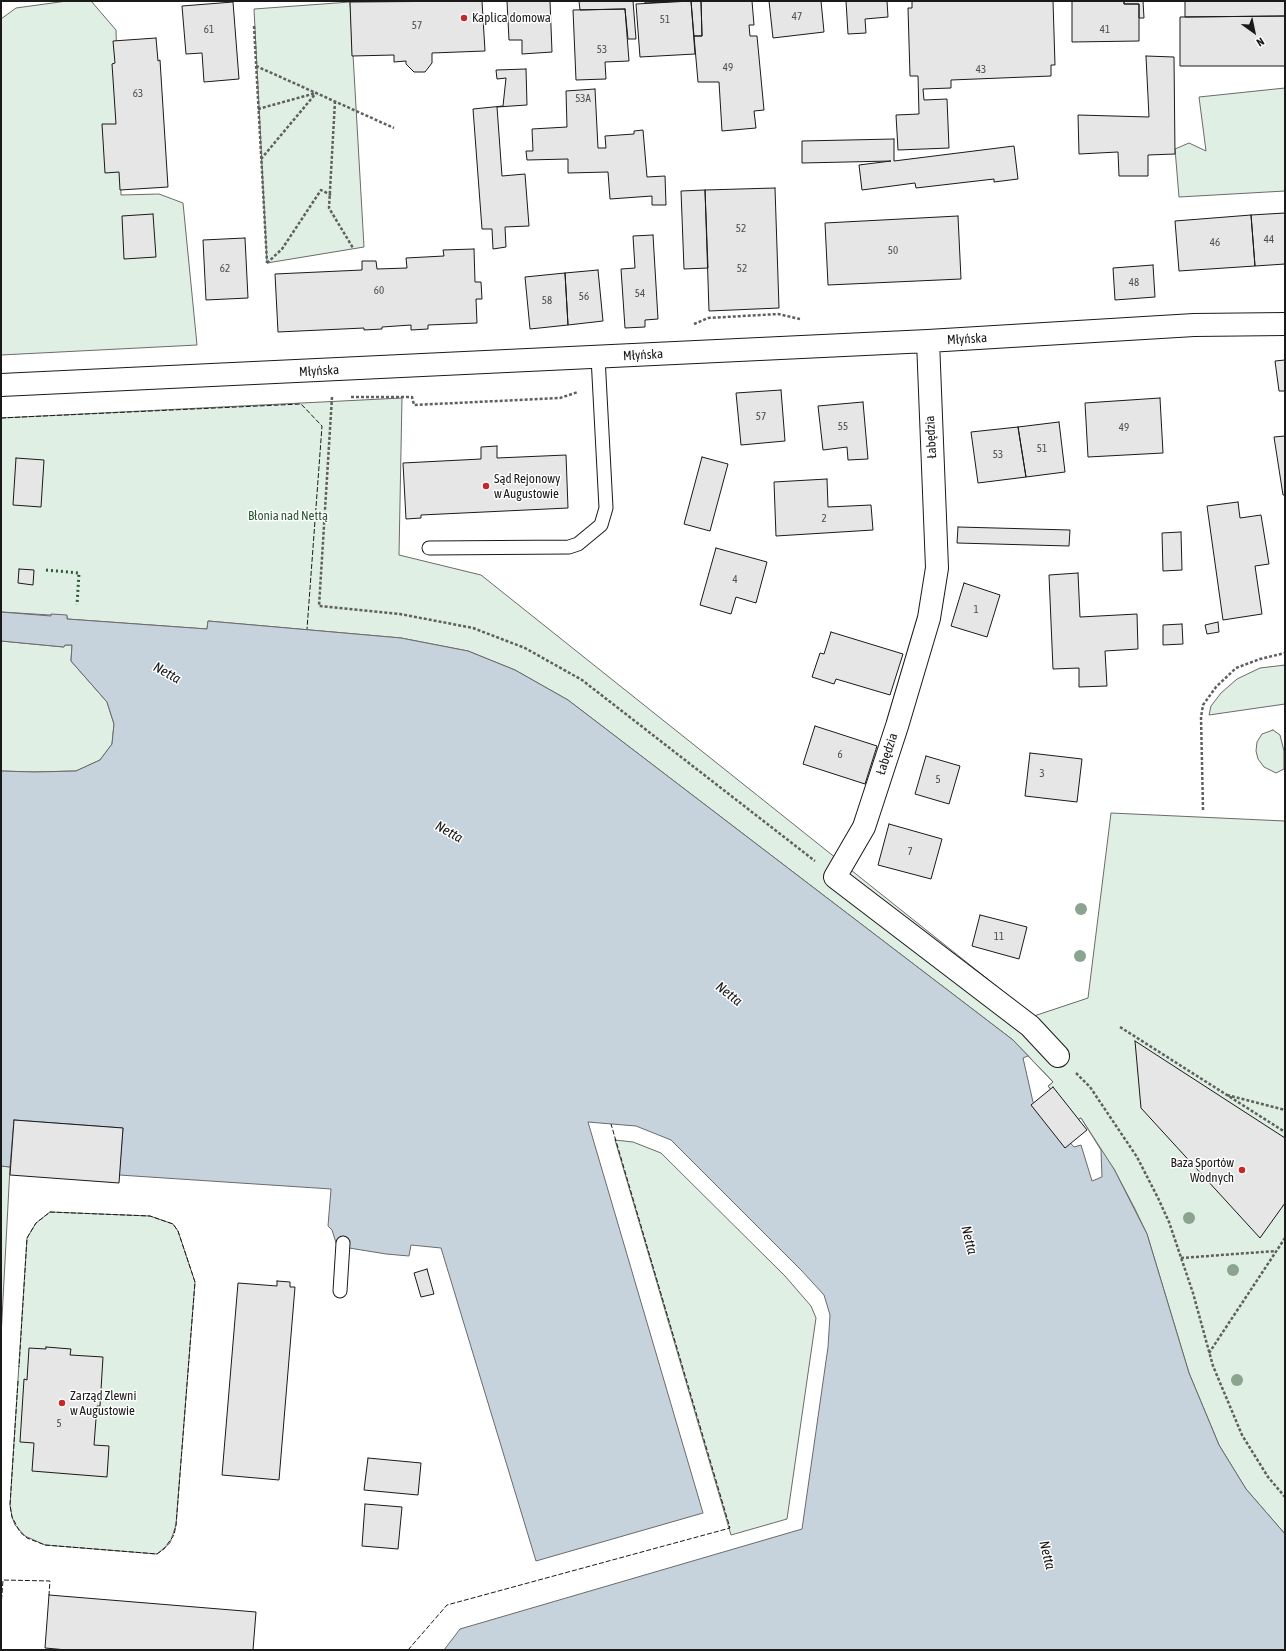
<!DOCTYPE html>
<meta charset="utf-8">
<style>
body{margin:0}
#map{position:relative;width:1286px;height:1651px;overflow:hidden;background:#fff;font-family:"Asap Condensed",sans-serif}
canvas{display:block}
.frame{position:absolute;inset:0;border:2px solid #1a1a1a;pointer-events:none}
.north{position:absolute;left:1234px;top:12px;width:40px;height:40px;-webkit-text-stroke:3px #fff;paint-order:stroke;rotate:147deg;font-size:11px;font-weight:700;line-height:16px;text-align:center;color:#1a1a1a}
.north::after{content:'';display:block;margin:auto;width:14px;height:18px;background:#1a1a1a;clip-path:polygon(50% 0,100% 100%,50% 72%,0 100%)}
</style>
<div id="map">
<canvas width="1286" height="1651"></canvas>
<div class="frame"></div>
<div class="north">N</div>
</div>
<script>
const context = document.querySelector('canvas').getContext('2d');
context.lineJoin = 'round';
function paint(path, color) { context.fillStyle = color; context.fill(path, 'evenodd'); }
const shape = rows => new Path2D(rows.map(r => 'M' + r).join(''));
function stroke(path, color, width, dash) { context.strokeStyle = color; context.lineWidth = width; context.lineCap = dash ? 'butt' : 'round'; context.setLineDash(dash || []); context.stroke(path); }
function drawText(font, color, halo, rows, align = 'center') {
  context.font = font + ' "Asap Condensed",sans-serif'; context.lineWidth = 3; context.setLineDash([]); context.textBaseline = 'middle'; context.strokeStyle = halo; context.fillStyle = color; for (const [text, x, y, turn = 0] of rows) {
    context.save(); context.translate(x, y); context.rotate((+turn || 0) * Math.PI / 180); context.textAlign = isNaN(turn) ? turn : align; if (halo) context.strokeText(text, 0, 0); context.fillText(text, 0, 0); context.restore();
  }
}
const green = shape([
 [67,1,91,1,116,30,121,195,159,194,183,203,197,345,1,355,1,19,16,8,67,1],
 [350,2,364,247,267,263,254,9,350,2],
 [1285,88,1285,191,1179,197,1175,149,1189,143,1206,151,1199,97,1285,88],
 [402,398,399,555,481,575,1034,1016,1088,998,1111,813,1285,821,1285,1534,1246,1489,1219,1445,1189,1373,1147,1234,1135,1209,1114,1169,1048,1086,1053,1082,1013,1040,568,700,515,670,468,651,401,638,208,621,207,629,67,619,67,616,1,612,1,418,402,398],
 [1,641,64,647,64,645,72,645,71,661,107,702,114,724,112,744,100,760,76,771,34,772,1,771,1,641],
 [1285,665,1285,704,1209,715,1211,706,1221,693,1237,679,1260,668,1285,665],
 [1273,730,1280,735,1284,751,1284,769,1276,773,1264,767,1258,759,1256,751,1257,742,1262,734,1273,730],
 [615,1140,633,1142,661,1153,785,1276,811,1306,816,1318,787,1519,731,1535,615,1140],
 [1,1166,10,1167,1,1337,1,1166],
 [50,1212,150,1216,173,1224,178,1231,195,1282,176,1525,170,1543,157,1554,45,1545,25,1536,15,1525,12,1517,10,1505,27,1238,36,1223,50,1212]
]);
const water = shape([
 [1,612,51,616,51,614,67,615,67,619,207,629,208,621,401,638,468,651,515,670,568,700,1013,1040,1053,1082,1048,1086,1075,1121,1081,1118,1114,1169,1147,1234,1189,1373,1219,1445,1246,1489,1285,1534,1285,1650,444,1650,460,1629,802,1529,828,1347,830,1315,824,1295,801,1270,671,1140,636,1126,588,1122,703,1513,536,1561,441,1248,411,1245,409,1256,386,1254,337,1246,332,1230,328,1226,331,1189,119,1175,123,1128,14,1120,10,1167,1,1166,1,771,34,772,76,771,100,760,112,744,114,724,107,702,71,661,72,645,65,645,64,647,1,641,1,612]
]);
const pier = shape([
 [1028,1056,1053,1082,1048,1086,1075,1121,1081,1118,1101,1150,1102,1177,1092,1181,1081,1145,1074,1147,1033,1102,1023,1058,1028,1056]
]);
const building = shape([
 [482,1,485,51,432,53,432,63,425,72,414,72,406,64,406,61,394,62,394,55,352,56,350,2,482,1],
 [507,1,550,1,552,52,522,54,522,40,509,40,507,1],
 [579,1,633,1,636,39,628,39,625,9,580,10,579,1],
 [645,1,683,1,645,3,645,1],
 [691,1,695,54,640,57,636,4,691,1],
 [691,1,701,1,702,36,694,36,691,1],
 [701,1,752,1,754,25,749,25,750,36,757,36,764,110,754,111,756,128,722,131,719,82,698,82,694,36,702,36,701,1],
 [769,1,821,1,824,32,773,38,769,1],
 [846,1,887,1,888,17,865,19,866,33,848,34,846,1],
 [912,1,1053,1,1055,65,1051,65,1051,76,951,80,951,88,923,89,924,100,947,99,949,148,898,150,896,115,919,114,918,76,910,76,908,8,912,8,912,1],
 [1072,1,1124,1,1124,4,1139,4,1139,41,1072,42,1072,1],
 [1124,1,1143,1,1144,18,1139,18,1139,4,1124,4,1124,1],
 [1185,1,1285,1,1285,16,1185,17,1185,1],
 [233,2,239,79,204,82,202,53,186,54,182,6,233,2],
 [625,9,629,61,605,62,606,79,576,80,573,10,625,9],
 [1285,16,1285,66,1180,66,1180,17,1285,16],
 [156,38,158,61,160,60,168,187,120,190,119,172,105,173,102,124,116,124,112,64,115,63,113,41,156,38],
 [1146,56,1174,57,1175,154,1148,155,1148,176,1119,176,1118,152,1079,154,1078,115,1149,117,1146,56],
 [526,69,527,105,497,107,502,176,525,174,529,226,505,227,506,247,493,249,492,229,482,229,473,109,503,106,506,78,497,79,496,70,526,69],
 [595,89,598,148,606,148,605,136,634,134,634,131,643,130,647,177,665,176,666,205,652,205,652,196,610,199,608,172,568,173,568,159,527,160,526,151,533,151,532,129,567,127,566,91,595,89],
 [894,139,894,161,1014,146,1018,179,994,182,994,179,916,188,915,183,862,190,859,165,891,161,802,163,802,141,894,139],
 [775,188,779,308,709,311,705,190,775,188],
 [705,190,708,268,684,269,681,191,705,190],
 [1285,213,1285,264,1255,266,1251,215,1285,213],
 [153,214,156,257,124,259,122,216,153,214],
 [1251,215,1255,266,1179,271,1175,221,1251,215],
 [958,216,961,279,828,285,825,223,958,216],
 [653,235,658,319,645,320,645,327,625,328,621,269,635,268,633,236,653,235],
 [245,238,248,298,206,300,203,240,245,238],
 [474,249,475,282,481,282,482,299,476,299,477,323,428,325,428,329,411,330,411,325,382,327,382,329,364,330,364,328,278,332,275,274,362,270,362,261,376,261,377,269,407,268,406,258,444,256,443,250,474,249],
 [1153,265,1155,297,1115,300,1113,268,1153,265],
 [598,270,603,321,568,325,565,273,598,270],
 [565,273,568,325,530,329,525,277,565,273],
 [1285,360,1285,391,1279,391,1275,361,1285,360],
 [781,390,785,441,741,445,736,393,781,390],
 [1160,398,1163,453,1088,457,1085,403,1160,398],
 [863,402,868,459,848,460,847,447,823,450,818,406,863,402],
 [1059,422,1065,472,1026,477,1018,427,1059,422],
 [1018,427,1026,477,978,483,971,432,1018,427],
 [1285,436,1285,495,1283,495,1274,437,1285,436],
 [497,446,497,458,566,455,568,508,421,515,421,518,406,519,403,463,481,459,481,447,497,446],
 [702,457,728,464,710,531,684,524,702,457],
 [16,458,44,460,41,507,13,505,16,458],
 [827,479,828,507,871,505,873,530,776,536,774,482,827,479],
 [1238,502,1240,518,1261,515,1269,564,1255,566,1262,614,1223,620,1207,506,1238,502],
 [958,527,1070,530,1069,546,957,543,958,527],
 [1181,532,1182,570,1163,571,1162,533,1181,532],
 [716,548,767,562,756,603,736,597,731,614,700,605,716,548],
 [19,569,34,570,33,585,18,583,19,569],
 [1078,573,1080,617,1137,614,1138,649,1105,651,1107,686,1079,687,1079,668,1053,669,1049,575,1078,573],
 [964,583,1000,595,987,637,951,626,964,583],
 [1218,622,1219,632,1207,634,1205,625,1218,622],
 [1182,624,1183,644,1163,645,1163,625,1182,624],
 [831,632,903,654,890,695,836,679,834,684,812,677,820,653,824,654,831,632],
 [815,726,877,746,865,784,803,764,815,726],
 [1030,753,1082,759,1077,802,1025,796,1030,753],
 [926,756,960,766,949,804,915,794,926,756],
 [889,824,942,839,931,879,878,865,889,824],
 [980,915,1027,927,1019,959,972,946,980,915],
 [1135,1041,1285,1138,1285,1203,1260,1238,1141,1108,1135,1041],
 [1053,1087,1087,1130,1065,1148,1031,1105,1053,1087],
 [14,1120,123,1128,119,1183,10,1175,14,1120],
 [427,1269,434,1294,421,1297,414,1273,427,1269],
 [277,1281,290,1282,290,1287,295,1287,279,1480,222,1475,238,1283,277,1286,277,1281],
 [46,1347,71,1349,70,1355,103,1357,100,1406,97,1406,94,1445,109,1446,107,1477,32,1471,34,1443,20,1442,24,1379,27,1380,29,1348,46,1349,46,1347],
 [368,1458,421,1463,418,1495,364,1490,368,1458],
 [365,1504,402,1507,398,1549,362,1546,365,1504],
 [49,1595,256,1612,253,1650,67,1650,45,1648,49,1595]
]);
const path = shape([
 [254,26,267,263],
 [256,66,394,128],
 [335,101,329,208,353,248],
 [258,109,316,93],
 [261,159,317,92],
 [267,263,282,249,321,190,331,195],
 [694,324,708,318,778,314,800,319],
 [332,397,319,606,400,614,473,628,525,648,582,680,815,861],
 [351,397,412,397,414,405,560,398,578,392],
 [1203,810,1201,717,1203,705,1216,687,1236,668,1260,659,1285,653],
 [1120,1027,1285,1132],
 [1076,1073,1090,1087,1137,1157,1158,1198,1169,1222,1193,1293,1213,1366,1242,1435,1268,1477,1285,1497],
 [1227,1095,1285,1110],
 [1181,1258,1276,1251],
 [1209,1353,1285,1238]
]);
const lane = shape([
 [429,548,569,547,578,544,601,525,606,508,598,357],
 [340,1291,343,1243]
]);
const street = shape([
 [928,341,937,568,929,618,897,726,864,827,835,877,1030,1026,1058,1056],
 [1,385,928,341,1194,325,1285,324]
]);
const hedge = shape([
 [1,567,2,567],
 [46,570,79,573,77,605]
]);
const fence = shape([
 [1,418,301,404,322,426,307,629],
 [18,1381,10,1505,12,1517,20,1532,27,1538,45,1545,157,1554,164,1549,174,1535,176,1525,195,1282,178,1231,173,1224,150,1216,50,1212,36,1223,27,1238,19,1367],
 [1,1607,3,1580,50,1581,49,1595],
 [408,1650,447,1605,730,1528,611,1124]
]);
const trees = [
 [1081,909],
 [1080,956],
 [1189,1218],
 [1233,1270],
 [1237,1380]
];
const markers = [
 [464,18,4,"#c62828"],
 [486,486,4,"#c62828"],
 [1242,1170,4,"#c62828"],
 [62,1403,4,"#c62828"]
];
const numberNames = [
 ["47",797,17],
 ["51",665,20],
 ["57",417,26],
 ["61",209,30],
 ["41",1105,30],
 ["53",602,50],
 ["49",728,68],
 ["43",981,70],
 ["63",138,94],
 ["53A",583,99],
 ["52",741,229],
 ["44",1269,240],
 ["46",1215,243],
 ["50",893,251],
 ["62",225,269],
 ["52",742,269],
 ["48",1134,283],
 ["60",379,291],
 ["54",640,294],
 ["56",584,297],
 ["58",547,301],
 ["57",761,417],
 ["55",843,427],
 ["49",1124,428],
 ["51",1042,449],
 ["53",998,455],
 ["2",824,519],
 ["4",735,580],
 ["1",976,610],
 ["6",840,755],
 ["3",1042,774],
 ["5",938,780],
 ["7",910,852],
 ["11",999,937],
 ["5",59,1424]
];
const poiNames = [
 ["Kaplica domowa",472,18],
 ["Sąd Rejonowy",494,479],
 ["w Augustowie",494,494],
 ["Baza Sportów",1234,1163,"right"],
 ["Wodnych",1234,1178,"right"],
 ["Zarząd Zlewni",70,1396],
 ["w Augustowie",70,1411]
];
const streetNames = [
 ["Młyńska",967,339,-3],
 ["Młyńska",643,355,-3],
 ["Młyńska",319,371,-3],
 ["Łabędzia",931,437,-93],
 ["Łabędzia",887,754,-72]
];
const parkNames = [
 ["Błonia nad Nettą",288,516]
];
const waterNames = [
 ["Netta",167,673,29],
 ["Netta",449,832,29],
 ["Netta",729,994,38],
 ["Netta",969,1240,76],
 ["Netta",1047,1555,76]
];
paint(green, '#e0efe3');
stroke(green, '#6a6a6a', 1);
paint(water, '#c6d2dc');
stroke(water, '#6a6a6a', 1);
paint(pier, '#fff');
stroke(pier, '#6a6a6a', 1);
paint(building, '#e6e6e6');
stroke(building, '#1a1a1a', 1);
stroke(lane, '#1a1a1a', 15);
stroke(street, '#1a1a1a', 24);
stroke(path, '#5f5f5f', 2.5, [3, 2]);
stroke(lane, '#fff', 13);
stroke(street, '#fff', 22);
stroke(hedge, '#2b5a34', 3, [2, 3]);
stroke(fence, '#1a1a1a', 1, [5, 2]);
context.fillStyle = '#8aa48f';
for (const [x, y] of trees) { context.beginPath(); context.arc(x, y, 6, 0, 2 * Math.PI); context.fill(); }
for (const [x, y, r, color] of markers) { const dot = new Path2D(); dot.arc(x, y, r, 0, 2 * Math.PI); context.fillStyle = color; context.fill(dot); stroke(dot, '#fff', 1.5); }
drawText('11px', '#4d4d4d', null, numberNames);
drawText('13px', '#1a1a1a', '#fff', poiNames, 'left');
drawText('13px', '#1a1a1a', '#fff', streetNames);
drawText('13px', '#2b5a34', '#fff', parkNames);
drawText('italic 14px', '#1a1a1a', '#fff', waterNames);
</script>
